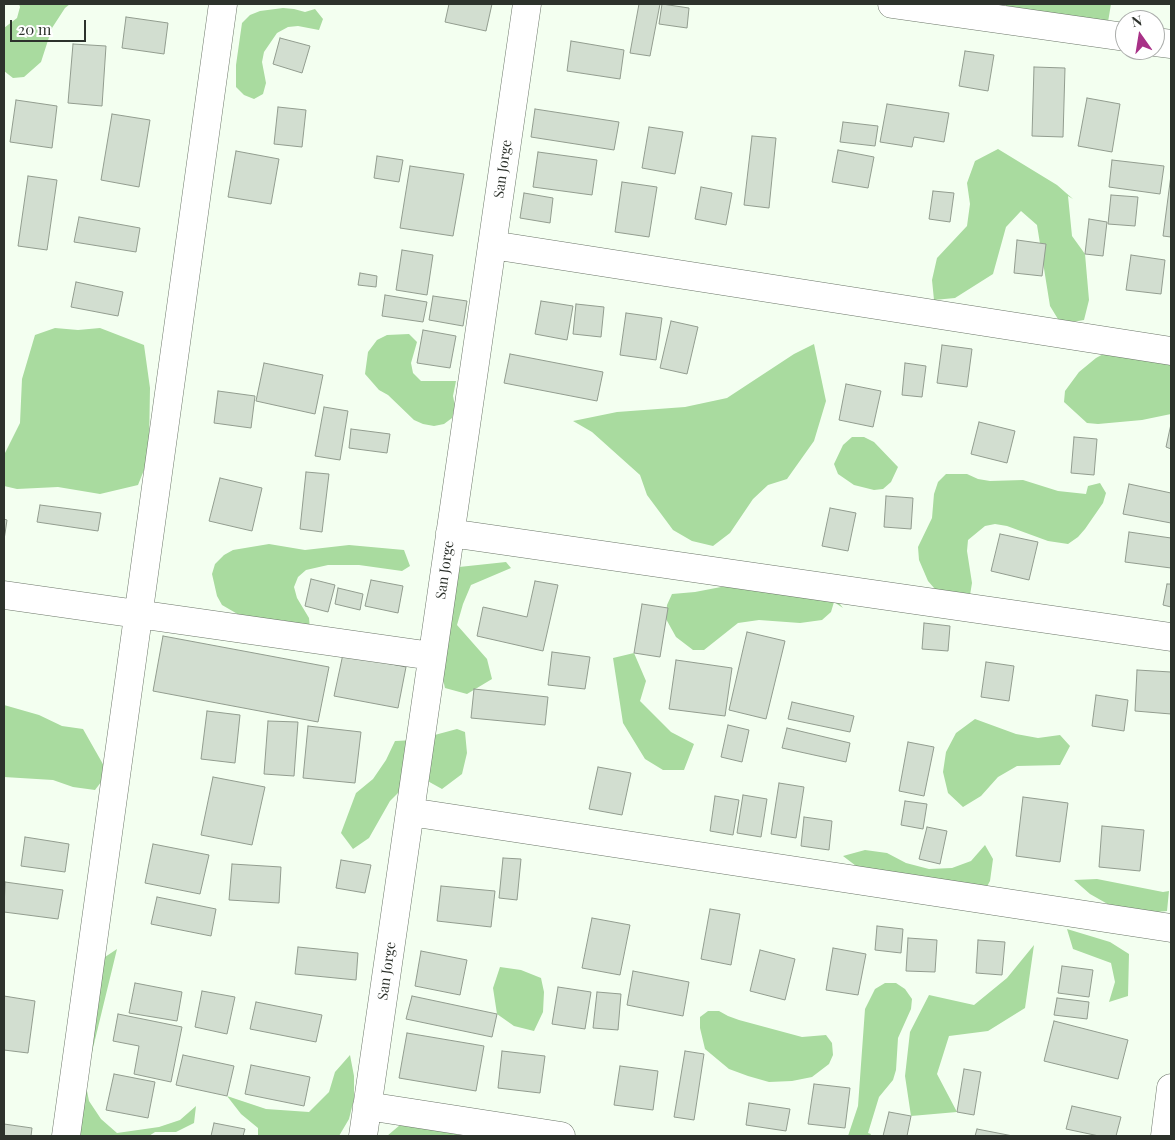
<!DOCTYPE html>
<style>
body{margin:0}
#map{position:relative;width:1175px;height:1140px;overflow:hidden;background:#f3fff0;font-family:"Playfair Display",serif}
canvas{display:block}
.frame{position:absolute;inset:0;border:5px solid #2d322c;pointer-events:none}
.north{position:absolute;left:1115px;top:10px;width:50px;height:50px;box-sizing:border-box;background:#fff;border:1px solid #abadab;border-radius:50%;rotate:347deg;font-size:14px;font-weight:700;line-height:20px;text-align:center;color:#2d322c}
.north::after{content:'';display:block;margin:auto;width:18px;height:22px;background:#a83187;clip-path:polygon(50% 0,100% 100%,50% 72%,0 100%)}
.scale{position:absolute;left:10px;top:20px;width:76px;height:22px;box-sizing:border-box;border:2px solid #2d322c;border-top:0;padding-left:6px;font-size:15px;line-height:18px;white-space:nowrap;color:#2d322c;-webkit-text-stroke:4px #fff;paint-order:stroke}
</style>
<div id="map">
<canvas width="1175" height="1140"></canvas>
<div class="frame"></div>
<div class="north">N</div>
<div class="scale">20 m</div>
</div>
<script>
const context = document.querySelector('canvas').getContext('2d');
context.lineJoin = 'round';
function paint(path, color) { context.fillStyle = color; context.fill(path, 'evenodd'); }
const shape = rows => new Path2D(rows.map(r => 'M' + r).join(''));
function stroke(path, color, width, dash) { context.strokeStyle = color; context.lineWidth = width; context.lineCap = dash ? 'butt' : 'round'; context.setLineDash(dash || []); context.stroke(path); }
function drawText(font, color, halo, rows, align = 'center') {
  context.font = font + ' "Playfair Display",serif'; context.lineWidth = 4; context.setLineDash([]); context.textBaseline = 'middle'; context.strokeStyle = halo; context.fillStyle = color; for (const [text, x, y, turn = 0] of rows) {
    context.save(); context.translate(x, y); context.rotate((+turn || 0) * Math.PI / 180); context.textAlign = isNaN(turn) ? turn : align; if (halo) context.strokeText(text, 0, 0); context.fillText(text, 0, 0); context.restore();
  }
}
const green = shape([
 [19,4,70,4,65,8,52,28,41,62,24,77,13,78,4,71,4,28,17,18,20,7],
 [1006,4,1111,4,1108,22,1006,6],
 [283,8,294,9,305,12,315,9,323,19,319,30,298,26,288,27,277,33,264,52,262,62,266,83,263,94,254,99,244,95,236,87,236,65,242,23,250,15,260,11],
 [998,149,1057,185,1073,199,1068,196,1072,236,1085,254,1089,300,1084,320,1061,324,1050,306,1037,225,1021,211,1006,227,993,274,955,298,934,300,932,280,937,258,967,226,970,204,967,183,975,161],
 [55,328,78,330,100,328,144,345,150,388,149,445,146,465,138,485,100,494,58,487,17,489,4,486,4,455,20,423,22,379,35,335],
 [409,334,417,342,411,363,413,373,421,381,456,381,453,396,455,406,452,418,444,424,434,426,423,424,414,420,388,395,379,390,365,374,368,352,377,340,387,335],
 [814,344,826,401,814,441,787,479,768,485,753,499,730,533,713,546,692,541,673,530,647,495,640,475,592,432,573,421,617,412,685,407,727,398,794,354],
 [1107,352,1131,353,1171,365,1171,414,1142,420,1098,424,1087,423,1064,402,1065,391,1079,372,1096,358],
 [852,437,864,437,874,442,898,467,891,482,883,489,874,490,854,485,838,474,834,464,843,445],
 [946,474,967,474,978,479,990,481,1023,480,1058,491,1086,494,1088,486,1100,483,1106,493,1103,503,1085,529,1078,537,1068,544,1048,541,1007,526,995,524,985,526,968,540,967,551,972,583,970,595,941,596,928,581,919,560,918,547,932,518,934,494,938,482],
 [269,544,305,550,349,545,404,550,410,566,402,571,359,565,328,565,306,570,298,577,294,587,297,598,309,618,310,629,282,620,261,620,241,616,222,605,217,596,212,574,215,564,224,555,233,550],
 [506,562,511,568,471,585,463,604,457,625,487,659,492,679,467,694,445,688,440,667,459,567],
 [734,586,836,599,843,608,834,602,831,612,822,620,800,623,759,620,738,623,704,650,693,650,676,637,666,619,667,605,672,594,695,592,721,587],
 [634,653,646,681,640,701,671,732,694,744,684,770,663,770,645,759,623,723,613,658],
 [4,705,39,715,62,726,83,729,108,773,95,790,73,787,53,780,4,777],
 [975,719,1016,734,1038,738,1060,735,1070,746,1060,765,1017,766,998,777,981,796,963,807,948,793,943,772,946,752,956,733],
 [457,729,465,732,467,753,462,774,442,789,424,779,406,785,390,801,369,838,353,849,341,833,356,793,373,779,386,760,395,741,416,740],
 [985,845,993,859,990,881,980,899,860,869,843,856,865,850,887,853,906,863,929,869,952,868,971,861],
 [1097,879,1163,892,1169,891,1167,911,1127,915,1090,894,1074,880],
 [1067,929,1110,942,1129,954,1128,996,1109,1002,1115,982,1111,963,1073,949],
 [1034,945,1025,1008,988,1031,949,1036,937,1074,957,1112,911,1116,905,1076,910,1032,929,995,974,1005,1007,978],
 [117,949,85,1081,89,1101,101,1119,117,1133,159,1127,180,1120,196,1106,194,1123,176,1132,155,1132,149,1136,68,1136,96,963],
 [500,967,521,970,541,978,544,992,543,1012,534,1031,514,1026,497,1014,493,988],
 [885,983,896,983,905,989,912,999,911,1009,898,1038,896,1070,893,1080,879,1097,868,1133,871,1134,870,1136,848,1136,858,1106,865,1009,875,989],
 [708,1011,719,1011,728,1016,739,1020,802,1037,826,1035,832,1043,833,1055,829,1064,812,1077,792,1081,769,1082,748,1076,729,1069,705,1049,700,1028,700,1017],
 [350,1055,354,1076,354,1099,349,1119,339,1136,258,1136,258,1128,241,1114,227,1096,266,1109,309,1112,329,1092,335,1072],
 [411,1123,432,1126,462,1136,387,1136,400,1125]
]);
const building = shape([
 [449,4,492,4,486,31,445,22,449,4],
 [639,4,660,4,650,56,630,53,639,4],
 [662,4,689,8,687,28,659,24,662,4],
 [126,17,168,23,164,54,122,48,126,17],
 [280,38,310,46,302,73,273,64,280,38],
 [571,41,624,50,620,79,567,71,571,41],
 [73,44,106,46,102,106,68,103,73,44],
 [965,51,994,55,988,91,959,86,965,51],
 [1034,67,1065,68,1063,137,1032,136,1034,67],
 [1087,98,1120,104,1112,152,1078,146,1087,98],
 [16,100,57,106,52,148,10,142,16,100],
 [887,104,949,113,944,142,914,137,912,147,880,142,887,104],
 [278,107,306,110,302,147,274,144,278,107],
 [535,109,619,122,614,150,531,137,535,109],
 [112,114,150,120,139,187,101,180,112,114],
 [843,122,878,126,875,146,840,142,843,122],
 [649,127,683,132,675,174,642,168,649,127],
 [752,136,776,138,769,208,744,205,752,136],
 [838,150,874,157,868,188,832,182,838,150],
 [236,151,279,159,271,204,228,197,236,151],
 [538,152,597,160,592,195,533,187,538,152],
 [377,156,403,160,399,182,374,178,377,156],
 [1112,160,1164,166,1160,194,1109,187,1112,160],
 [410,166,464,174,453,236,400,228,410,166],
 [1171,175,1171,237,1163,236,1171,175],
 [28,176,57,180,47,250,18,246,28,176],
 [622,182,657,187,649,237,615,232,622,182],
 [701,187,732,193,726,225,695,219,701,187],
 [933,191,954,193,950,222,929,219,933,191],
 [524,193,553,198,550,223,520,218,524,193],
 [1111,195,1138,197,1135,226,1108,224,1111,195],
 [79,217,140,228,136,252,74,242,79,217],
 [1089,219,1107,222,1103,256,1085,254,1089,219],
 [1017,240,1046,244,1042,276,1014,273,1017,240],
 [402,250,433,255,427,295,396,290,402,250],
 [1131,255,1165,260,1161,294,1126,290,1131,255],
 [360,273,377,276,376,287,358,285,360,273],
 [76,282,123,292,118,316,71,307,76,282],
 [385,295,427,302,423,322,382,316,385,295],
 [433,296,467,301,463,326,429,320,433,296],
 [541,301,573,306,567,340,535,334,541,301],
 [576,304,604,307,601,337,573,334,576,304],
 [626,313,662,318,656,360,620,355,626,313],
 [671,321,698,327,687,374,660,368,671,321],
 [423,330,456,336,450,368,417,363,423,330],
 [942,345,972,349,967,387,937,383,942,345],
 [510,354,603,372,597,401,504,383,510,354],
 [264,363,323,375,315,414,256,401,264,363],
 [905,363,926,366,922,397,902,395,905,363],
 [846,384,881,391,873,427,839,420,846,384],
 [218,391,255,396,251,428,214,423,218,391],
 [324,407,348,411,340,460,315,456,324,407],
 [979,422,1015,431,1007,463,971,454,979,422],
 [1171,424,1171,449,1166,447,1171,424],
 [351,429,390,434,387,453,349,448,351,429],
 [1074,437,1097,439,1094,475,1071,473,1074,437],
 [306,472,329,474,322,532,300,529,306,472],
 [220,478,262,488,252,531,209,521,220,478],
 [1129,484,1171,493,1171,523,1123,514,1129,484],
 [886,496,913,498,911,529,884,527,886,496],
 [40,505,101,513,98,531,37,522,40,505],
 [830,508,856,513,848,551,822,546,830,508],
 [4,519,7,520,4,540,4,519],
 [1129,532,1171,538,1171,568,1125,562,1129,532],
 [1000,534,1038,542,1029,580,991,571,1000,534],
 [311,579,335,585,328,612,305,606,311,579],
 [371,580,403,586,398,613,365,606,371,580],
 [535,581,558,585,543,651,477,636,483,607,527,617,535,581],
 [1167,584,1171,584,1171,607,1163,605,1167,584],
 [338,588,363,594,360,610,335,604,338,588],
 [642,604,668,608,660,657,634,653,642,604],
 [924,623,950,626,948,651,922,649,924,623],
 [747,632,785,641,766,719,729,710,747,632],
 [163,636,329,667,318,722,153,691,163,636],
 [552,652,590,657,585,689,548,685,552,652],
 [343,654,406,667,398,708,334,696,343,654],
 [676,660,732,668,725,716,669,709,676,660],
 [986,662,1014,666,1009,701,981,697,986,662],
 [1137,670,1171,672,1171,714,1135,711,1137,670],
 [474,689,548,697,545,725,471,718,474,689],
 [1096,695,1128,700,1124,731,1092,726,1096,695],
 [792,702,854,716,850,732,788,719,792,702],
 [207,711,240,715,235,763,201,759,207,711],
 [268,721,298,722,294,776,264,774,268,721],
 [728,725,749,730,742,762,721,757,728,725],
 [308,726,361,732,355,783,303,778,308,726],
 [787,728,850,743,846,762,782,748,787,728],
 [908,742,934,747,924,796,899,791,908,742],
 [598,767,631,773,622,815,589,809,598,767],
 [213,777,265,787,252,845,201,835,213,777],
 [779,783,804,787,796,838,771,834,779,783],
 [743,795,767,799,761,837,737,833,743,795],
 [715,796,739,800,733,835,710,831,715,796],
 [1023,797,1068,803,1060,862,1016,856,1023,797],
 [905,801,927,804,923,829,901,825,905,801],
 [804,817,832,821,829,850,801,846,804,817],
 [1102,826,1144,830,1140,871,1099,867,1102,826],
 [927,827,947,831,940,864,919,859,927,827],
 [25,837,69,844,65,872,21,866,25,837],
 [153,844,209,855,200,894,145,883,153,844],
 [503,858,521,859,517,900,499,898,503,858],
 [341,860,371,865,365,893,336,888,341,860],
 [232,864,281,867,279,903,229,900,232,864],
 [5,882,63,890,58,919,4,912,5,882],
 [441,886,495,891,491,927,437,921,441,886],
 [157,897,216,909,211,936,151,924,157,897],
 [710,909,740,914,731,965,701,959,710,909],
 [592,918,630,925,620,975,582,968,592,918],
 [877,926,903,929,901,953,875,950,877,926],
 [908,938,937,940,935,972,906,971,908,938],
 [978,940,1005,942,1002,975,976,973,978,940],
 [298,947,358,953,356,980,295,974,298,947],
 [833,948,866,954,858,995,826,990,833,948],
 [760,950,795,959,785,1000,750,991,760,950],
 [421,951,467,960,460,995,415,986,421,951],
 [1062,966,1093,970,1089,997,1058,993,1062,966],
 [633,971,689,982,683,1016,627,1005,633,971],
 [135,983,182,992,177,1021,129,1013,135,983],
 [558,987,591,992,585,1029,552,1024,558,987],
 [202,991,235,997,227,1034,195,1027,202,991],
 [597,992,621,994,618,1030,593,1028,597,992],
 [4,996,35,1001,28,1053,4,1050,4,996],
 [412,996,497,1014,492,1037,406,1019,412,996],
 [1057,998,1089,1002,1087,1019,1054,1015,1057,998],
 [256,1002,322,1015,316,1042,250,1029,256,1002],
 [118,1014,182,1027,171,1082,134,1074,139,1046,113,1041,118,1014],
 [1054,1021,1128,1040,1118,1079,1044,1061,1054,1021],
 [407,1033,484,1046,476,1091,399,1078,407,1033],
 [502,1051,545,1056,540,1093,498,1088,502,1051],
 [685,1051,704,1054,694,1120,674,1117,685,1051],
 [183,1055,234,1066,227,1096,176,1085,183,1055],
 [251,1065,310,1077,304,1106,245,1094,251,1065],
 [620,1066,658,1071,653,1110,614,1105,620,1066],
 [964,1069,981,1072,974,1115,957,1112,964,1069],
 [114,1074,155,1082,148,1118,106,1110,114,1074],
 [814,1084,850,1088,845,1128,808,1124,814,1084],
 [749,1103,790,1109,786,1131,746,1125,749,1103],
 [1072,1106,1121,1117,1116,1136,1099,1136,1066,1129,1072,1106],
 [889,1112,911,1116,907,1136,883,1136,889,1112],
 [214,1123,245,1129,243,1136,211,1136,214,1123],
 [4,1124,32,1128,31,1136,4,1136,4,1124],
 [977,1129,1013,1136,975,1136,977,1129]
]);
const minor = shape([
 [892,4,1125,37],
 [1155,42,1171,44],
 [492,245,1171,351],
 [450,533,1171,637],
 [4,595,432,656],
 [410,812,1171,928],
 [367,1106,561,1136],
 [66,1136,223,4],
 [363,1136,527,4],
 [1165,1136,1171,1088]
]);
const streetNames = [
 ["San Jorge",503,169,-82],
 ["San Jorge",445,570,-82],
 ["San Jorge",387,971,-82]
];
paint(green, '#a9db9f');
paint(building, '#d2ded0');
stroke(building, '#929d8f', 1);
stroke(minor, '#6d776a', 29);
stroke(minor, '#fff', 28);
drawText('14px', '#2d322c', '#fff', streetNames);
</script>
